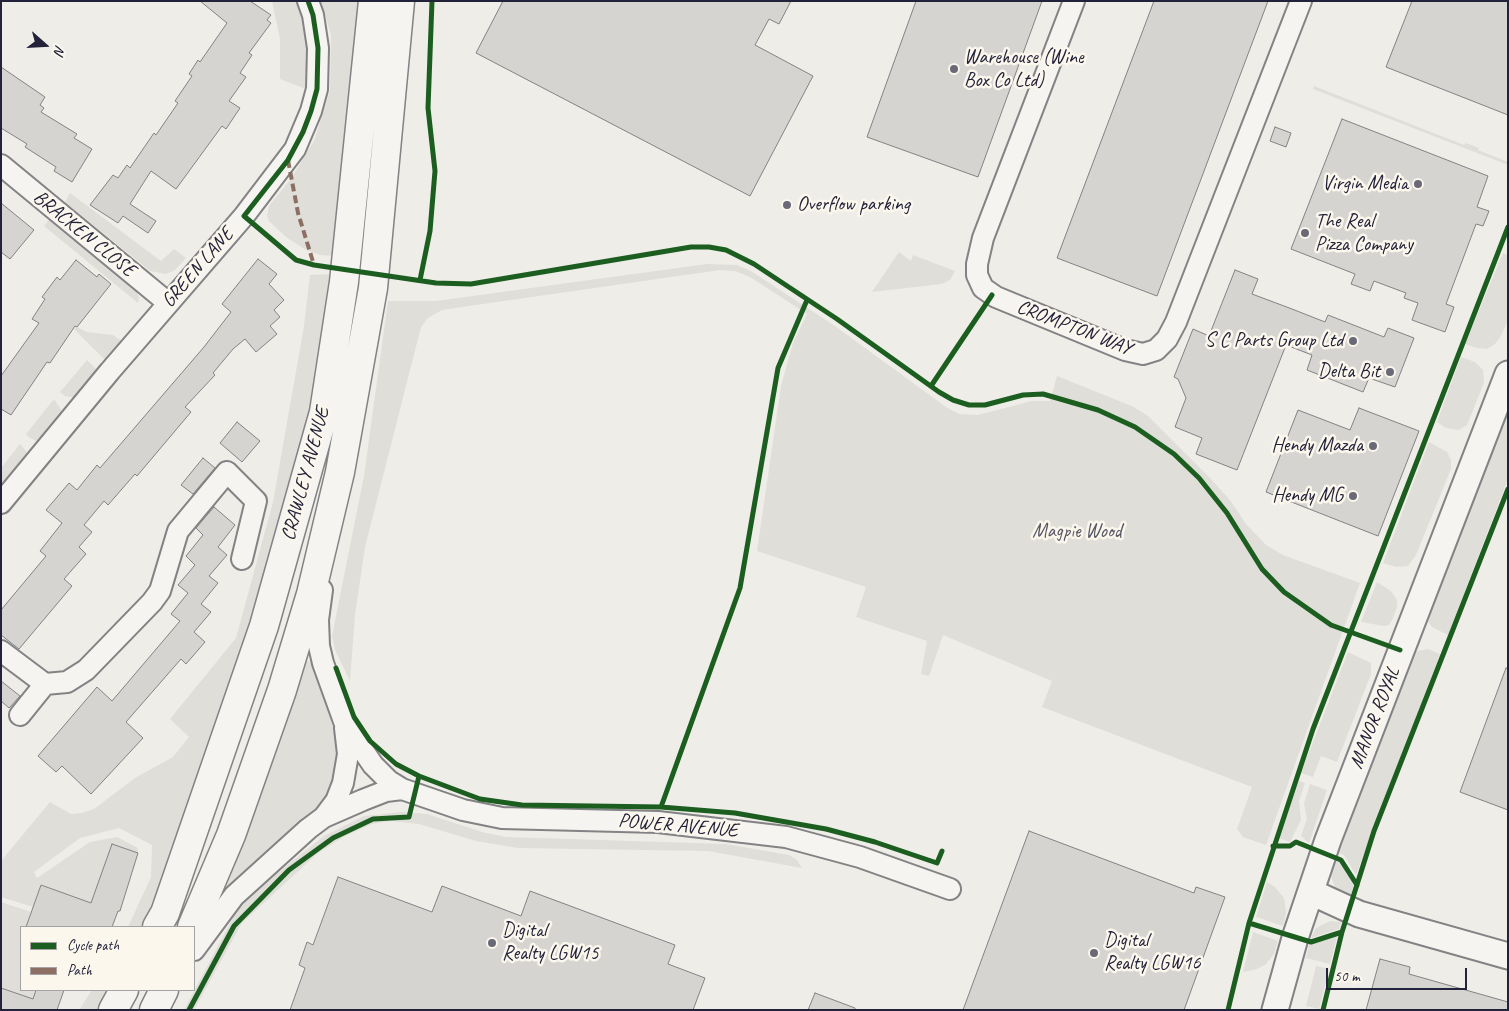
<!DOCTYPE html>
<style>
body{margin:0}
#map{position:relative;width:1509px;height:1011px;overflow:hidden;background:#efede8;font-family:Caveat,sans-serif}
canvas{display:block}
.frame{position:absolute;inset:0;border:2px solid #22223b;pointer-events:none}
.legend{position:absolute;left:20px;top:926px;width:175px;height:65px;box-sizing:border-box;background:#fbf7ec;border:1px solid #a4a2a5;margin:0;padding:6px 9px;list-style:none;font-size:15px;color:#22223b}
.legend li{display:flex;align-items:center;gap:10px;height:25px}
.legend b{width:25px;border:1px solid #a4a2a5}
.north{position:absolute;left:20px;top:20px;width:50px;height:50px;-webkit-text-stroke:4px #fbf7ec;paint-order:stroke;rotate:109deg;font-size:14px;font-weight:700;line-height:20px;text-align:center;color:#22223b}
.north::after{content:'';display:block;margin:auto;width:18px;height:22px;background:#22223b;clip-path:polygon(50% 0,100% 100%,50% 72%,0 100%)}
.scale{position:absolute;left:1326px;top:968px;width:141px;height:22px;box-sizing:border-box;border:2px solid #22223b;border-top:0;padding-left:6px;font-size:15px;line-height:18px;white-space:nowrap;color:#22223b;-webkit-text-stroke:4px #fbf7ec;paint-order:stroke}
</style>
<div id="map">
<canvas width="1509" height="1011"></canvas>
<div class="frame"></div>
<ul class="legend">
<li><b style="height:6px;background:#1b5e20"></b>Cycle path</li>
<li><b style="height:6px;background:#8d6e63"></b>Path</li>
</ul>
<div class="north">N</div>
<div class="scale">50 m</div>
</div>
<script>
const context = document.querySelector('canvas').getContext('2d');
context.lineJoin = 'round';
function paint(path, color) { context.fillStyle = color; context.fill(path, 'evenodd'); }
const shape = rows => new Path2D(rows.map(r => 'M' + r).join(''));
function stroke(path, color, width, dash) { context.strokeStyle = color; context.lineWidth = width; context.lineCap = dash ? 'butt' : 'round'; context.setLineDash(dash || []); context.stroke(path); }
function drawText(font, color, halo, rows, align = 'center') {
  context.font = font + ' Caveat,sans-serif'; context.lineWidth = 5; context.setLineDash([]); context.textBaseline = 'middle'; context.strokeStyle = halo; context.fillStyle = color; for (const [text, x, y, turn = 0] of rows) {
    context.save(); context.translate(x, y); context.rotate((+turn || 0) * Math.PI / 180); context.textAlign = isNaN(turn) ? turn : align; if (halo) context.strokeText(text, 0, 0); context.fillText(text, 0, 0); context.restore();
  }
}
const green = shape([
 [272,1,297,1,307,33,309,69,306,89,280,79,280,39],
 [321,1,363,1,338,256,320,255,306,250,286,237,269,221,267,216,269,206,290,180,314,141,330,91,331,35],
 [1314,86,1464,145,1466,143,1479,148,1478,150,1508,162,1508,165,1313,89],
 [70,193,161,261,174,249,186,258,175,270,166,274,150,271,65,202],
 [49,220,136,290,139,298,138,303,44,226],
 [899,252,911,261,913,255,955,271,950,280,942,284,872,292],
 [1503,253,1508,255,1508,320,1501,336,1495,344,1487,349,1477,348,1465,344],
 [707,264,737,265,751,271,835,326,946,407,959,414,978,415,1032,401,1050,401,1057,376,1134,407,1148,416,1209,477,1230,500,1246,524,1266,545,1283,555,1360,583,1266,845,1243,837,1237,829,1252,787,1042,707,1052,681,943,635,929,676,921,674,927,641,856,617,866,587,757,551,781,386,793,343,807,314,750,277,735,271,720,270,462,307,442,310,428,318,421,327,365,547,355,615,350,681,335,650,332,636,364,476,388,301,436,301],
 [334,274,301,459,261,609,146,927,128,927,151,877,152,845,119,828,80,838,34,872,37,878,90,842,117,837,138,848,138,853,91,903,41,885,33,907,1,897,1,861,50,802,71,814,82,813,94,809,135,778,173,757,189,737,170,719,236,638,273,502,304,326,310,275],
 [77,327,87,332,113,335,123,342,107,362,74,329],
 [1461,357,1475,362,1483,370,1484,383,1467,425,1459,430,1446,428,1437,422],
 [87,360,98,371,77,398,65,396,60,392],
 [1508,396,1508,479,1448,635,1432,627,1426,618],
 [54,399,64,414,41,443,30,438,26,434],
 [1429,442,1447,452,1451,460,1451,469,1416,555,1408,566,1396,567,1383,563],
 [20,444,30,456,1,490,1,468],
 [1377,582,1391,591,1397,600,1397,607,1393,618,1389,625,1384,626,1361,622],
 [1428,649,1440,654,1356,875,1344,855,1335,852,1411,656,1418,651],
 [1348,652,1371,663,1371,674,1337,762,1321,756,1313,777,1301,773],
 [307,660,315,666,337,741,338,760,331,792,315,814,228,891,225,890,224,884,304,662],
 [1299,781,1305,783,1299,801,1301,820,1290,842,1279,838],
 [1310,784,1327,790,1309,843,1301,836,1307,819,1304,804],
 [401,812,427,814,482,832,506,837,726,844,789,855,797,860,802,868,708,851,518,848,476,841,419,824,391,821,372,824,345,836,318,853,242,923,194,1010,184,1010,238,908,246,898,324,836,364,816],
 [1332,859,1340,862,1354,884,1350,898,1342,894,1335,887,1331,877],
 [1267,882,1275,887,1284,898,1286,912,1283,926,1256,917],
 [1,902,31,912,26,927,21,927,21,990,36,990,33,999,1,988],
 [1330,921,1341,922,1339,929,1311,938,1316,928],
 [1253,932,1278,941,1274,954,1266,964,1257,969,1243,972],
 [1337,937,1330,964,1306,958,1309,945],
 [1316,966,1329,969,1319,1009,1306,1006],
 [92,990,113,990,102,1010,79,1010]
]);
const building = shape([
 [200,1,250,1,271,15,267,20,271,23,249,53,252,55,240,73,246,77,229,101,240,108,226,129,222,126,176,189,151,171,130,204,156,221,148,233,123,216,118,223,90,205,113,175,118,178,127,165,130,168,154,133,156,135,178,103,175,101,192,76,189,74,198,60,200,62,227,23,200,1],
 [503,1,791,1,779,24,769,19,755,45,813,76,750,196,476,53,503,1],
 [916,1,1042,1,978,177,867,137,916,1],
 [1154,1,1268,1,1157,296,1057,258,1154,1],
 [1412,1,1508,1,1508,115,1386,67,1412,1],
 [1,67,45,97,40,105,44,108,41,112,77,134,74,138,92,149,72,182,54,171,56,167,25,147,27,144,1,128,1,67],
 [1342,119,1488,176,1477,207,1489,211,1483,226,1476,224,1446,304,1454,307,1445,332,1412,320,1418,303,1404,298,1406,293,1374,281,1370,291,1351,284,1355,274,1291,249,1342,119],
 [1275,127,1291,133,1286,147,1270,141,1275,127],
 [1,203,34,230,10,259,1,252,1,203],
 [258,259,277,274,269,284,284,300,274,310,280,317,270,326,277,334,256,352,245,339,233,349,213,373,215,375,185,407,191,412,137,476,135,474,108,505,104,501,84,525,92,532,79,547,86,554,64,579,72,586,19,649,1,635,1,610,46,556,40,551,62,523,46,510,69,483,77,490,97,465,100,468,204,347,231,312,222,304,258,259],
 [76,260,97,277,99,274,111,284,77,327,75,326,50,363,47,362,11,415,1,409,1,376,39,323,32,319,45,299,42,297,57,277,60,280,76,260],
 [1235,270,1258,279,1252,294,1292,309,1325,322,1328,315,1384,337,1388,328,1414,338,1395,387,1369,378,1363,392,1307,370,1312,355,1286,345,1237,470,1196,454,1202,438,1175,427,1186,398,1178,379,1174,377,1193,329,1209,336,1235,270],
 [1359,408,1419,431,1378,536,1266,492,1298,410,1350,430,1359,408],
 [237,422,260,441,242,462,220,443,237,422],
 [203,458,215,468,193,494,181,485,203,458],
 [214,507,235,525,218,547,227,555,209,576,218,583,201,604,211,612,194,632,205,642,186,664,181,659,126,722,143,738,91,794,62,766,56,772,38,756,97,687,112,701,180,621,171,614,188,593,178,585,195,565,186,556,203,535,196,528,214,507],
 [1506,668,1508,669,1508,810,1460,792,1506,668],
 [1,681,20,696,9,708,1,701,1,681],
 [1029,831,1194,893,1196,887,1225,897,1184,1010,963,1010,1029,831],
 [112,844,138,853,120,911,118,911,112,927,26,927,41,885,91,903,112,844],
 [338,877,432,912,442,886,521,916,530,891,675,945,668,964,705,978,693,1010,290,1010,305,968,299,965,307,942,313,945,338,877],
 [1380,959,1410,967,1409,974,1508,1002,1508,1010,1366,1010,1380,959],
 [1,988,33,999,36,990,64,990,57,1010,1,1010,1,988],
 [815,993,855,1008,855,1010,808,1010,815,993]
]);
const minor = shape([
 [1074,1,983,238,977,264,977,275,983,288,996,297,1125,350,1143,354,1156,350,1167,339,1176,322,1301,1],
 [1,165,167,302],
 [1,503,110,371,244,216,295,149,311,111,317,89,318,48,313,15,308,1],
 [322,590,318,620,319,646,323,663,345,724,373,765,389,781,402,789,463,810,502,818,658,822,786,837,860,857,950,889],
 [1,651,45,684,67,682,86,670,152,602,160,591,178,531,227,472,256,501,242,559],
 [20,715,45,684],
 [324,817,336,801,343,783,348,754,345,728],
 [194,950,234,896,308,829,324,817,363,800,386,791,402,789]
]);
const tertiary = shape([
 [1311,892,1359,914,1508,956],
 [1275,1010,1295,938,1328,840,1508,374]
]);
const primary = shape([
 [157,927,165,913,264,626,324,412,344,282,373,1],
 [192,927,231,835,282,690,311,594,340,472,373,288,400,1],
 [113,1010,124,990],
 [154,1010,164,990]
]);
const quiet = shape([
 [288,160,298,213,314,265]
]);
const cycleway = shape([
 [308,1,313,15,318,48,317,89,311,111,303,132,288,160,244,216,296,260,314,265,436,283,471,284,691,247,709,247,726,250,754,264,837,319,939,392,953,400,969,405,985,405,1023,395,1043,394,1098,410,1135,427,1174,454,1199,478,1227,513,1262,569,1284,592,1331,625,1400,650],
 [420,280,430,231,435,171,428,108,432,1],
 [931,386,992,295],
 [336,668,354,717,370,741,396,764,419,776,480,799,522,805,661,807,735,813,826,829,875,842,937,863,942,851],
 [661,807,740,588,778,368,807,300],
 [1273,846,1290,846,1296,842,1341,860,1357,885],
 [1249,923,1311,942,1342,932],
 [189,1010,234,926,289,870,333,838,373,819,409,817,419,776],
 [1228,1010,1249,923,1313,729,1508,227],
 [1323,1010,1342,932,1374,831,1508,489]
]);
const markers = [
 [954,69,5,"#6a6978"],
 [1418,184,5,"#6a6978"],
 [787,205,5,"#6a6978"],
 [1305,233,5,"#6a6978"],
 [1353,341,5,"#6a6978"],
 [1390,372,5,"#6a6978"],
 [1373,446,5,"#6a6978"],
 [1353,496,5,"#6a6978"],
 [492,943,5,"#6a6978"],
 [1094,953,5,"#6a6978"]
];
const poiNames = [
 ["Warehouse (Wine",964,58],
 ["Box Co Ltd)",964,81],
 ["Virgin Media",1408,184,"right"],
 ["Overflow parking",797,205],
 ["The Real",1315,222],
 ["Pizza Company",1315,245],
 ["S C Parts Group Ltd",1343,341,"right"],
 ["Delta Bit",1380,372,"right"],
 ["Hendy Mazda",1363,446,"right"],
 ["Hendy MG",1343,496,"right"],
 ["Digital",502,931],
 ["Realty LGW15",502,954],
 ["Digital",1104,941],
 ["Realty LGW16",1104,964]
];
const streetNames = [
 ["BRACKEN CLOSE",84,234,39],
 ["GREEN LANE",198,268,-49],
 ["CROMPTON WAY",1074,328,21],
 ["CRAWLEY AVENUE",306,474,-75],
 ["MANOR ROYAL",1375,718,-69],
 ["POWER AVENUE",678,826,5]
];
const parkNames = [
 ["Magpie Wood",1077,532]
];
paint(green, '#e0ded9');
paint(building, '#d6d4d1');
stroke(building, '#838284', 1);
stroke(minor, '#838284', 24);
stroke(tertiary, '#838284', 29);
stroke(primary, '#838284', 31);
stroke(minor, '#f5f4f0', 20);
stroke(tertiary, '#f5f4f0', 25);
stroke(primary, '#f5f4f0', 28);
stroke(quiet, '#8d6e63', 4, [8, 4]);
stroke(cycleway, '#1b5e20', 5);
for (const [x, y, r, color] of markers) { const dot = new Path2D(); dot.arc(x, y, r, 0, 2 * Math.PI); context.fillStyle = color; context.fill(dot); stroke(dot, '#fbf7ec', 2); }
drawText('20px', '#22223b', '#fbf7ec', poiNames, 'left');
drawText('20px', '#22223b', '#fbf7ec', streetNames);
drawText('20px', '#575766', '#fbf7ec', parkNames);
</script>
